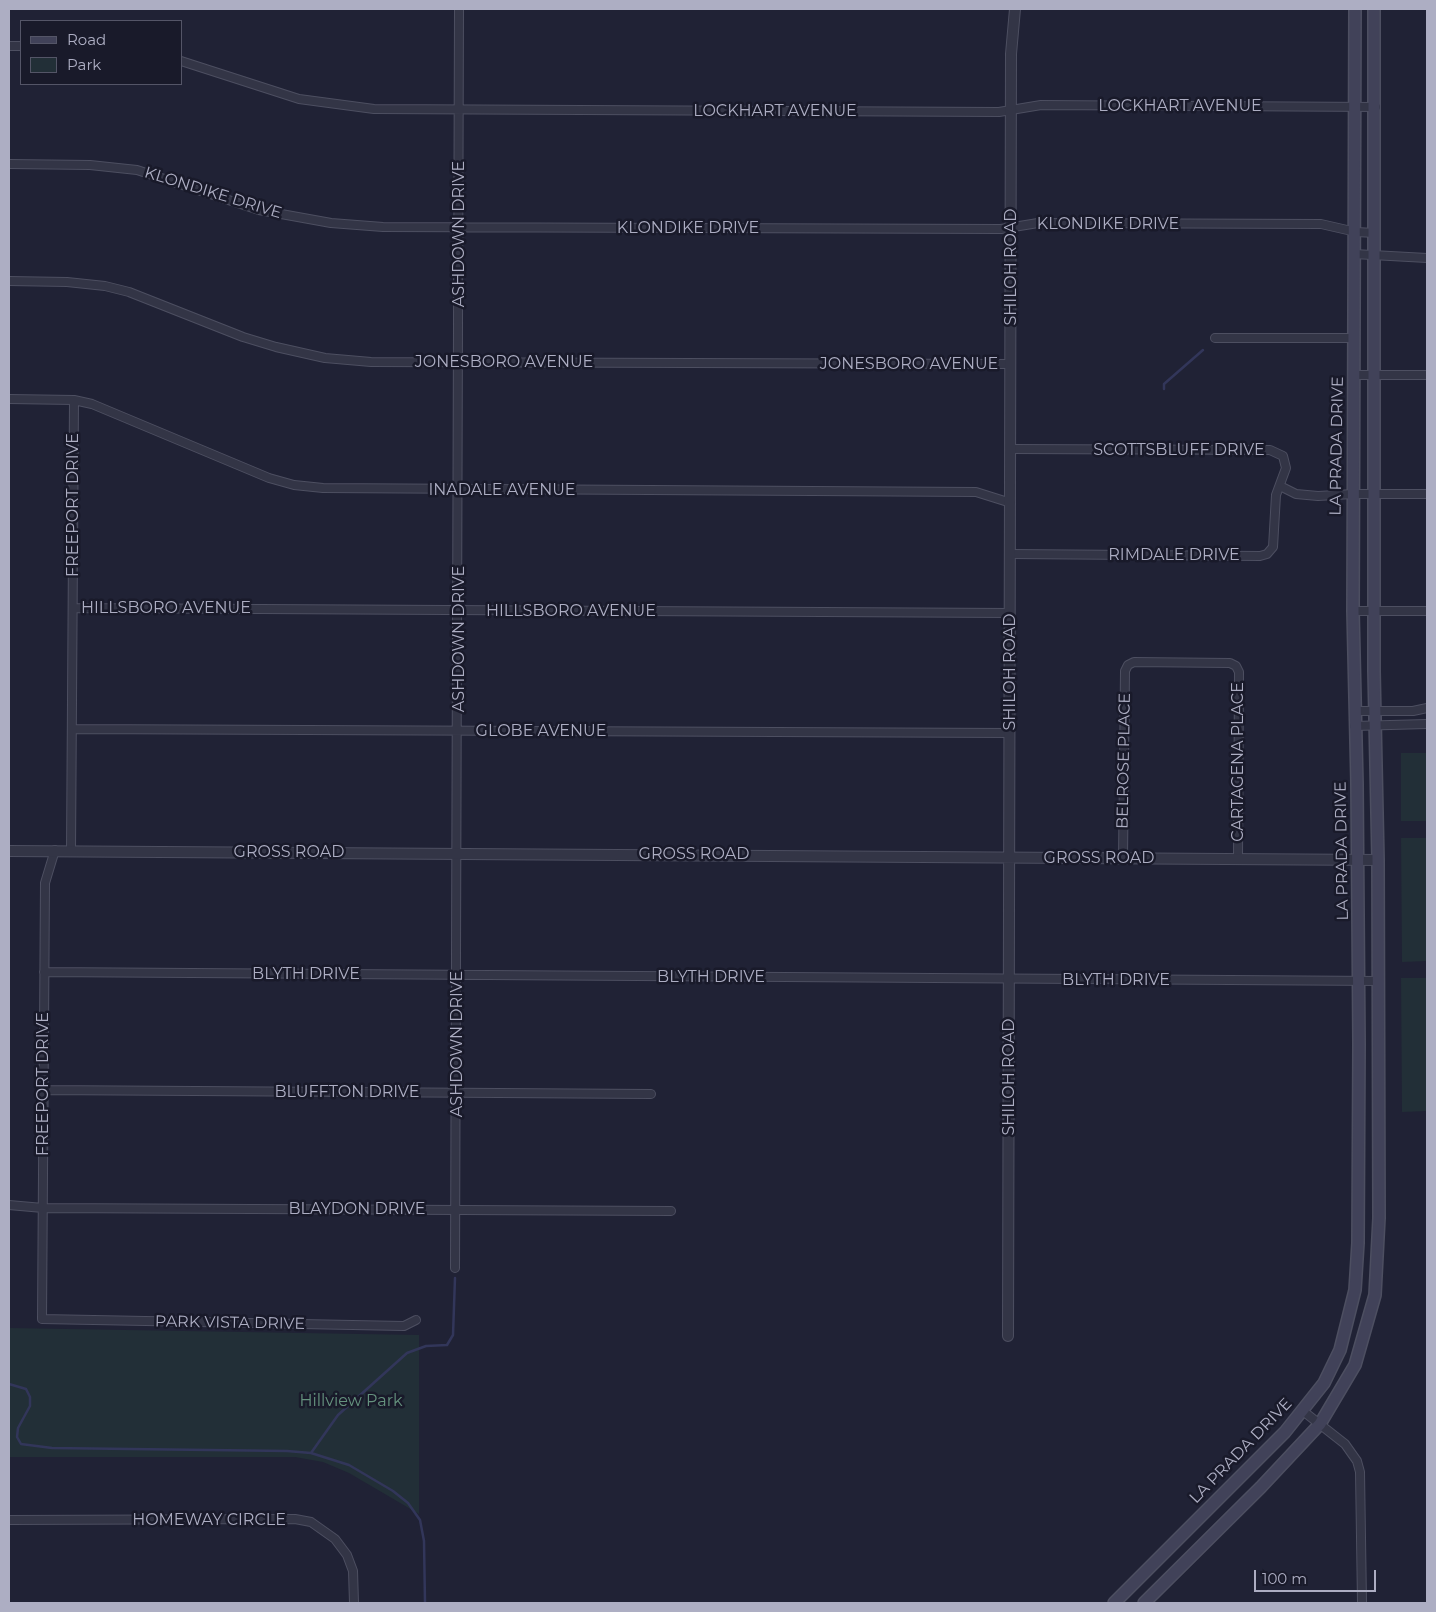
<!DOCTYPE html>
<style>
body{margin:0}
#map{position:relative;width:1436px;height:1612px;overflow:hidden;background:#202235;font-family:Montserrat,sans-serif}
canvas{display:block}
.frame{position:absolute;inset:0;border:10px solid #adaec3;pointer-events:none}
.legend{position:absolute;left:20px;top:20px;width:162px;height:65px;box-sizing:border-box;background:#191a2a;border:1px solid #545567;margin:0;padding:6px 9px;list-style:none;font-size:15px;color:#adaec3}
.legend li{display:flex;align-items:center;gap:10px;height:25px}
.legend b{width:25px;border:1px solid #545567}
.scale{position:absolute;left:1254px;top:1570px;width:122px;height:22px;box-sizing:border-box;border:2px solid #adaec3;border-top:0;padding-left:6px;font-size:15px;line-height:18px;white-space:nowrap;color:#adaec3;-webkit-text-stroke:4px #191a2a;paint-order:stroke}
</style>
<div id="map">
<canvas width="1436" height="1612"></canvas>
<div class="frame"></div>
<ul class="legend">
<li><b style="height:6px;background:#414259"></b>Road</li>
<li><b style="height:14px;background:#222f37"></b>Park</li>
</ul>
<div class="scale">100 m</div>
</div>
<script>
const context = document.querySelector('canvas').getContext('2d');
context.lineJoin = 'round';
function paint(path, color) { context.fillStyle = color; context.fill(path, 'evenodd'); }
const shape = rows => new Path2D(rows.map(r => 'M' + r).join(''));
function stroke(path, color, width, dash) { context.strokeStyle = color; context.lineWidth = width; context.lineCap = dash ? 'butt' : 'round'; context.setLineDash(dash || []); context.stroke(path); }
function drawText(font, color, halo, rows, align = 'center') {
  context.font = font + ' Montserrat,sans-serif'; context.lineWidth = 5; context.setLineDash([]); context.textBaseline = 'middle'; context.strokeStyle = halo; context.fillStyle = color; for (const [text, x, y, turn = 0] of rows) {
    context.save(); context.translate(x, y); context.rotate((+turn || 0) * Math.PI / 180); context.textAlign = isNaN(turn) ? turn : align; if (halo) context.strokeText(text, 0, 0); context.fillText(text, 0, 0); context.restore();
  }
}
const green = shape([
 [1401,753,1427,753,1427,821,1401,821],
 [1401,838,1427,838,1427,961,1402,962],
 [1401,978,1427,978,1427,1111,1402,1112],
 [9,1328,419,1335,419,1514,349,1473,323,1462,295,1457,9,1457]
]);
const stream = shape([
 [1164,389,1164,384,1203,350],
 [9,1384,26,1389,30,1397,30,1406,18,1428,17,1437,21,1444,52,1448,287,1451,311,1453,349,1465,393,1491,408,1503,420,1520,424,1541,425,1603],
 [311,1453,338,1415,407,1353,426,1346,447,1345,453,1335,455,1278]
]);
const minor = shape([
 [9,46,21,46],
 [181,61,299,99,374,109,999,112,1041,105,1376,107],
 [9,164,90,165,137,170,259,210,331,223,383,227,1001,229,1038,223,1321,224,1356,232,1375,233],
 [1354,254,1427,258],
 [9,281,67,282,105,286,129,292,243,337,276,347,325,358,371,362,1011,364],
 [1215,338,1354,338],
 [1354,375,1427,375],
 [9,399,74,400,92,404,269,478,294,485,323,488,976,492,1011,503],
 [1280,486,1296,494,1318,496,1353,494,1427,494],
 [1010,554,1260,556,1267,554,1273,547,1276,495,1286,468,1283,456,1270,450,1011,449],
 [73,608,1010,613],
 [1353,611,1427,611],
 [1354,711,1413,711,1427,708],
 [1354,726,1427,724],
 [72,729,1010,733],
 [55,850,45,883,42,1319,404,1326,416,1320],
 [71,850,74,400],
 [1123,858,1125,671,1128,665,1134,662,1230,663,1236,666,1239,672,1238,859],
 [44,972,1378,981],
 [43,1090,651,1094],
 [9,1205,43,1208,671,1211],
 [455,1268,459,9],
 [1303,1411,1345,1444,1357,1461,1360,1472,1362,1603],
 [9,1520,295,1519,311,1522,335,1539,347,1555,353,1571,354,1603]
]);
const tertiary = shape([
 [9,851,1378,860],
 [1008,1336,1011,54,1015,9]
]);
const secondary = shape([
 [1114,1603,1285,1432,1324,1383,1340,1350,1355,1290,1358,1243,1359,1044,1357,784,1353,611,1355,9],
 [1144,1603,1261,1487,1320,1424,1355,1365,1375,1295,1379,1218,1378,860,1374,671,1374,9]
]);
const streetNames = [
 ["LOCKHART AVENUE",1180,106],
 ["LOCKHART AVENUE",775,111],
 ["KLONDIKE DRIVE",213,193,17],
 ["KLONDIKE DRIVE",1108,224],
 ["KLONDIKE DRIVE",688,228],
 ["ASHDOWN DRIVE",459,234,-90],
 ["SHILOH ROAD",1011,267,-90],
 ["JONESBORO AVENUE",504,362],
 ["JONESBORO AVENUE",909,364],
 ["LA PRADA DRIVE",1337,446,-89],
 ["SCOTTSBLUFF DRIVE",1179,450],
 ["INADALE AVENUE",502,490],
 ["FREEPORT DRIVE",73,505,-90],
 ["RIMDALE DRIVE",1174,555],
 ["HILLSBORO AVENUE",166,608],
 ["HILLSBORO AVENUE",571,611],
 ["ASHDOWN DRIVE",459,639,-90],
 ["SHILOH ROAD",1010,672,-90],
 ["GLOBE AVENUE",541,731],
 ["BELROSE PLACE",1124,761,-89],
 ["CARTAGENA PLACE",1238,762,-90],
 ["LA PRADA DRIVE",1342,851,-91],
 ["GROSS ROAD",289,852],
 ["GROSS ROAD",694,854],
 ["GROSS ROAD",1099,858],
 ["BLYTH DRIVE",306,974],
 ["BLYTH DRIVE",711,977],
 ["BLYTH DRIVE",1116,980],
 ["ASHDOWN DRIVE",457,1044,-90],
 ["SHILOH ROAD",1009,1077,-90],
 ["FREEPORT DRIVE",43,1084,-90],
 ["BLUFFTON DRIVE",347,1092],
 ["BLAYDON DRIVE",357,1209],
 ["PARK VISTA DRIVE",230,1323,1],
 ["LA PRADA DRIVE",1241,1451,-46],
 ["HOMEWAY CIRCLE",209,1520]
];
const parkNames = [
 ["Hillview Park",351,1401]
];
paint(green, '#222f37');
stroke(stream, '#32365a', 2.5);
stroke(minor, '#4d4f61', 10);
stroke(tertiary, '#4d4f61', 12);
stroke(secondary, '#4d4f61', 14);
stroke(minor, '#333546', 8);
stroke(tertiary, '#333546', 10);
stroke(secondary, '#414259', 11);
drawText('16px', '#adaec3', '#191a2a', streetNames);
drawText('16px', '#65927e', '#191a2a', parkNames);
</script>
